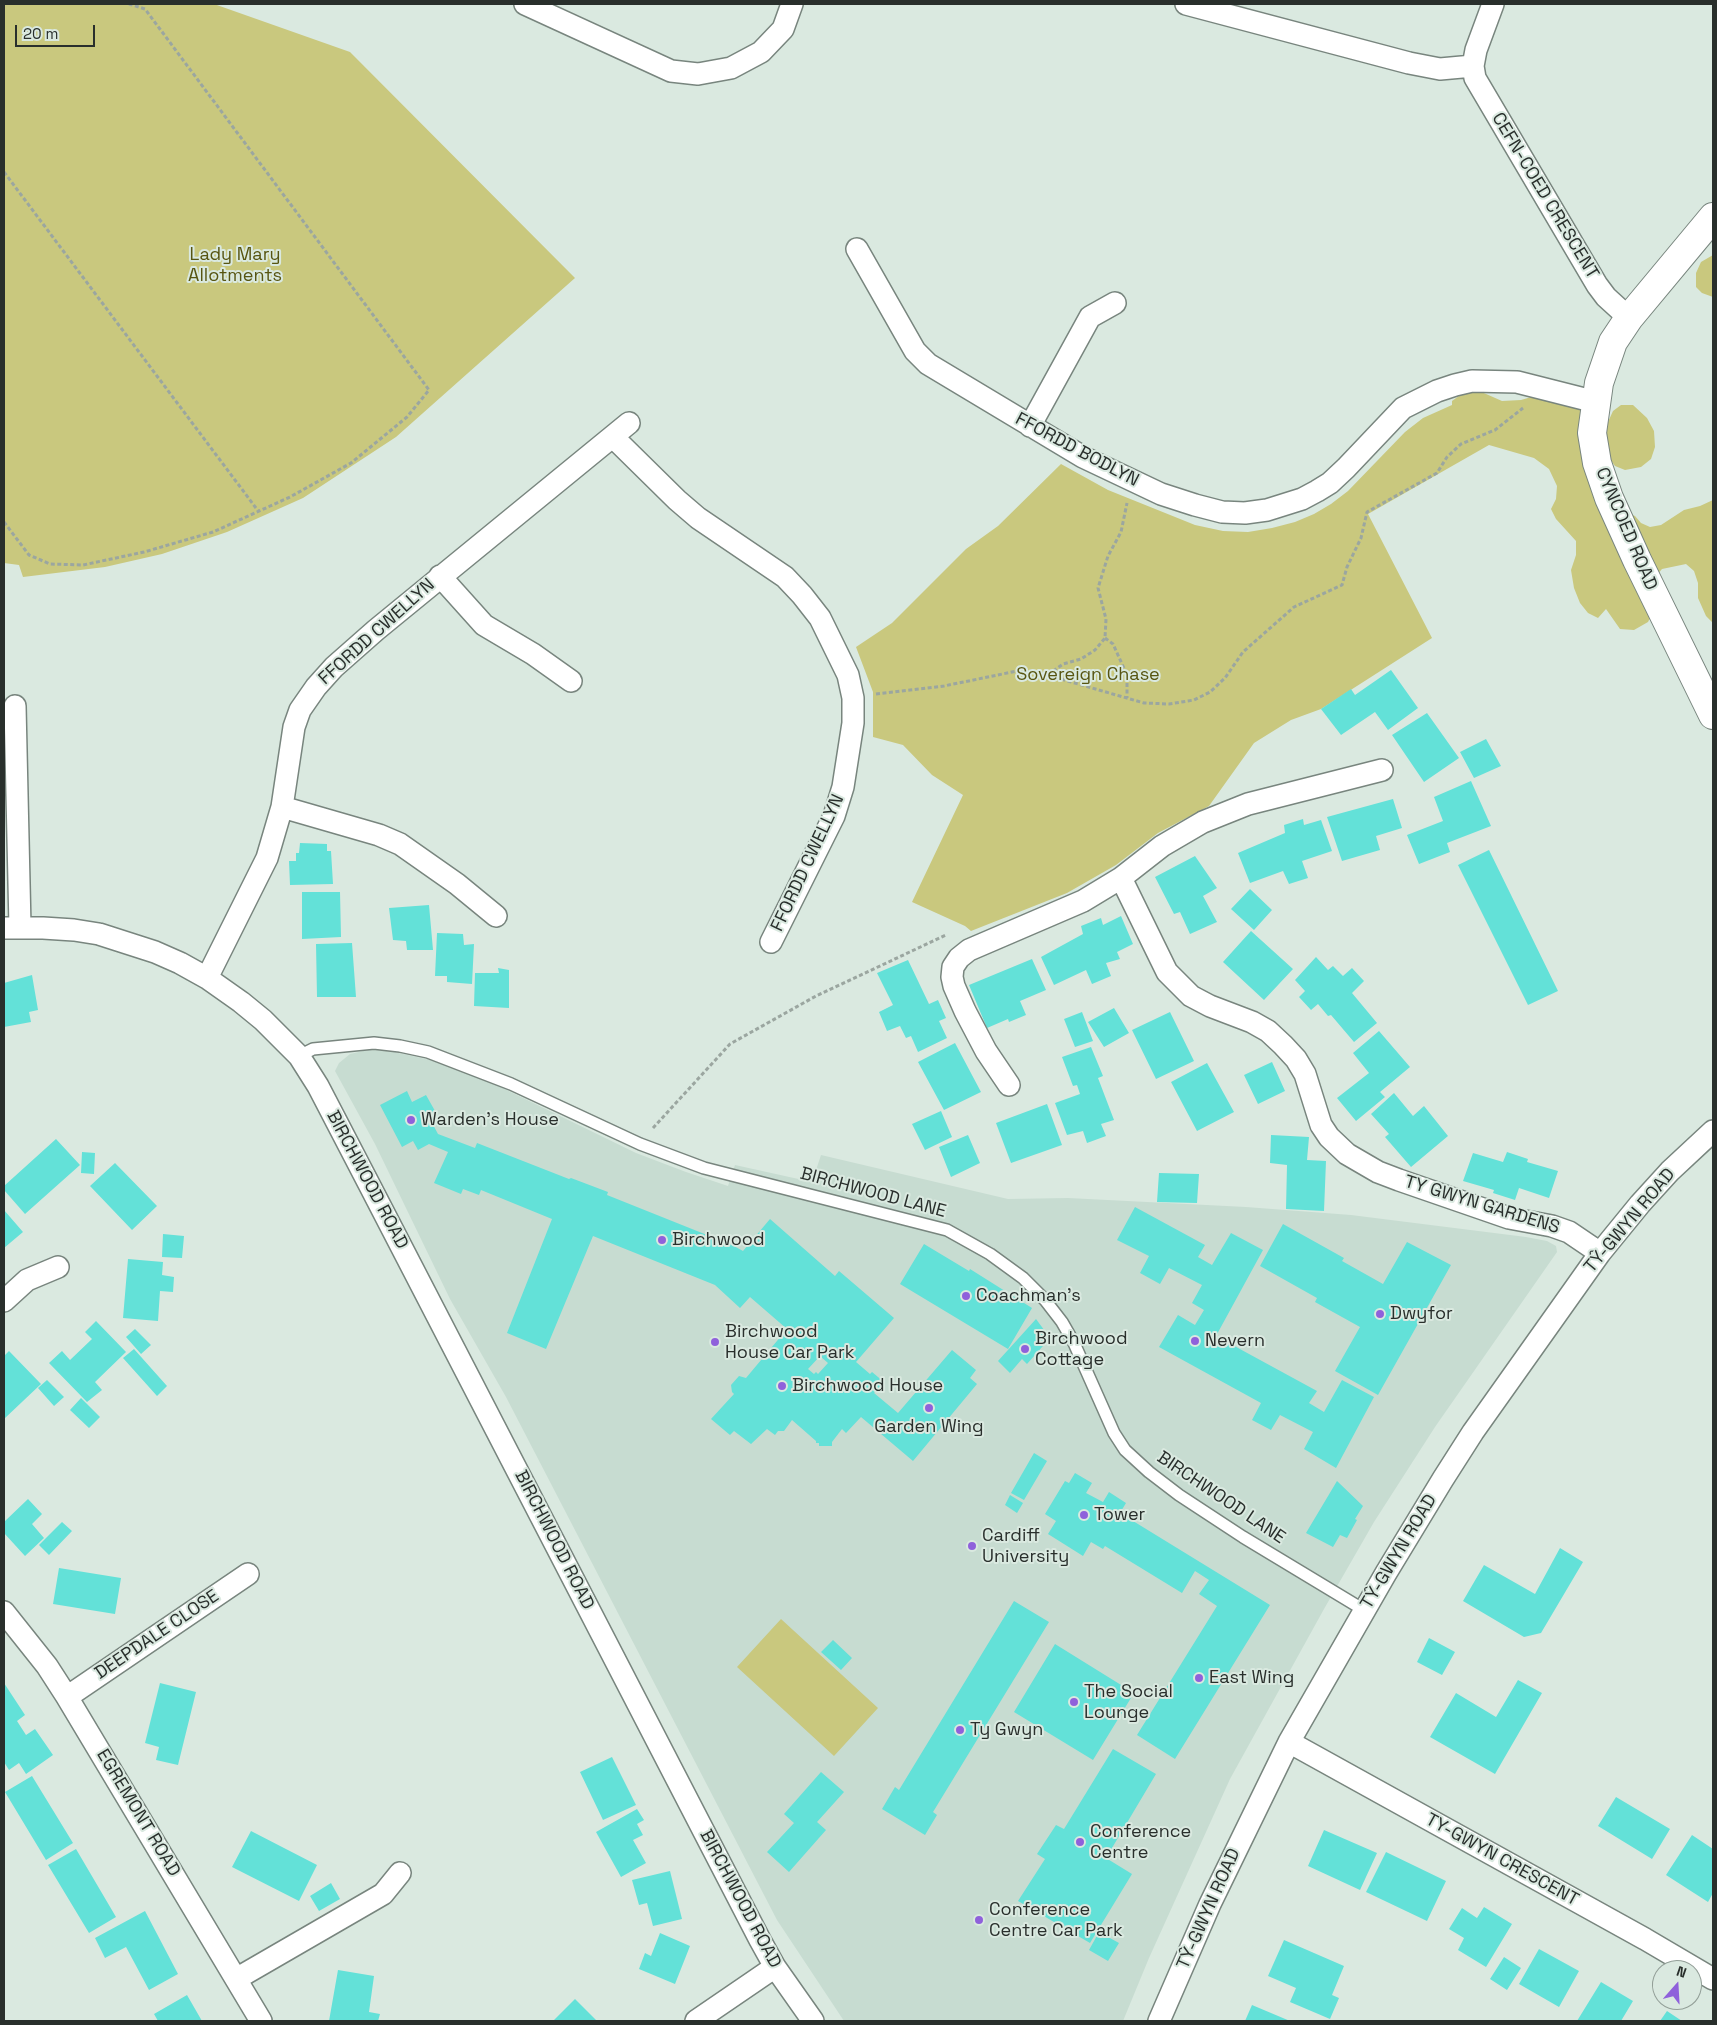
<!DOCTYPE html>
<meta charset="utf-8">
<style>
body{margin:0}
#map{position:relative;width:1717px;height:2025px;overflow:hidden;background:#dae9e0;font-family:"Space Grotesk",sans-serif}
canvas{display:block}
.frame{position:absolute;inset:0;border:5px solid #292f2c;pointer-events:none}
.north{position:absolute;left:1652px;top:1960px;width:50px;height:50px;box-sizing:border-box;background:#dae9e0;border:1px solid #939f98;border-radius:50%;rotate:19deg;font-size:14px;font-weight:700;line-height:20px;text-align:center;color:#292f2c}
.north::after{content:'';display:block;margin:auto;width:18px;height:22px;background:#8f61db;clip-path:polygon(50% 0,100% 100%,50% 72%,0 100%)}
.scale{position:absolute;left:15px;top:25px;width:80px;height:22px;box-sizing:border-box;border:2px solid #292f2c;border-top:0;padding-left:6px;font-size:15px;line-height:18px;white-space:nowrap;color:#292f2c;-webkit-text-stroke:4px #dae9e0;paint-order:stroke}
</style>
<div id="map">
<canvas width="1717" height="2025"></canvas>
<div class="frame"></div>
<div class="north">N</div>
<div class="scale">20 m</div>
</div>
<script>
const context = document.querySelector('canvas').getContext('2d');
context.lineJoin = 'round';
function paint(path, color) { context.fillStyle = color; context.fill(path, 'evenodd'); }
const shape = rows => new Path2D(rows.map(r => 'M' + r).join(''));
function stroke(path, color, width, dash) { context.strokeStyle = color; context.lineWidth = width; context.lineCap = dash ? 'butt' : 'round'; context.setLineDash(dash || []); context.stroke(path); }
function drawText(font, color, halo, rows, align = 'center') {
  context.font = font + ' "Space Grotesk",sans-serif'; context.lineWidth = 4; context.setLineDash([]); context.textBaseline = 'middle'; context.strokeStyle = halo; context.fillStyle = color; for (const [text, x, y, turn = 0] of rows) {
    context.save(); context.translate(x, y); context.rotate((+turn || 0) * Math.PI / 180); context.textAlign = isNaN(turn) ? turn : align; if (halo) context.strokeText(text, 0, 0); context.fillText(text, 0, 0); context.restore();
  }
}
const built = shape([
 [372,1049,394,1052,430,1060,482,1078,636,1153,686,1172,728,1186,735,1165,812,1182,821,1155,1008,1199,1068,1198,1246,1207,1351,1215,1526,1237,1547,1241,1556,1246,1557,1252,1435,1427,1374,1522,1324,1609,1230,1779,1149,1958,1123,2021,844,2021,777,1920,506,1397,450,1299,375,1144,335,1071,339,1063,350,1054]
]);
const green = shape([
 [4,4,214,4,350,52,575,278,396,437,303,498,227,532,162,554,105,567,23,577,19,565,4,563],
 [1713,255,1713,297,1702,293,1696,287,1696,273,1701,262],
 [1477,390,1502,401,1521,400,1545,393,1580,401,1624,512,1635,516,1641,523,1650,527,1661,525,1684,510,1700,506,1713,500,1713,623,1706,616,1698,598,1698,583,1694,571,1686,564,1662,569,1656,576,1656,606,1648,622,1634,630,1620,629,1606,609,1598,618,1588,613,1580,603,1574,588,1571,570,1576,555,1576,541,1556,519,1551,509,1556,499,1557,486,1549,469,1534,458,1489,445,1368,514,1432,638,1321,709,1291,720,1254,743,1209,806,1158,833,1116,865,1067,893,971,931,965,926,912,902,963,795,932,775,903,745,873,737,873,692,856,647,892,623,966,549,998,526,1061,464,1108,490,1195,525,1223,531,1248,532,1272,528,1295,522,1314,514,1331,504,1348,491,1405,432,1423,418,1452,405,1452,401,1463,393],
 [1621,405,1633,405,1647,418,1654,431,1655,447,1651,459,1641,467,1625,470,1615,466,1610,459,1606,436,1608,422,1613,411],
 [781,1619,878,1708,834,1756,737,1667]
]);
const building = shape([
 [1391,670,1418,708,1388,730,1375,712,1341,735,1321,709,1351,689,1355,695],
 [1427,713,1459,758,1424,782,1392,735],
 [1486,739,1501,766,1474,778,1460,752],
 [1471,781,1491,826,1447,843,1450,852,1419,864,1407,835,1443,821,1434,797],
 [1393,799,1402,828,1376,836,1380,850,1342,861,1327,817],
 [1303,819,1304,825,1321,820,1332,851,1302,861,1308,878,1289,884,1283,871,1250,883,1238,853,1285,833,1284,825],
 [300,843,327,844,327,851,331,851,333,884,290,885,289,861,296,861,296,853,299,853],
 [1489,850,1558,991,1528,1005,1458,865],
 [1195,856,1217,888,1203,896,1217,922,1190,934,1180,912,1174,914,1155,877],
 [1250,889,1272,910,1254,930,1231,909],
 [302,892,340,892,341,937,302,939],
 [429,905,433,950,407,950,406,941,393,940,389,908],
 [1121,916,1133,944,1117,952,1120,959,1106,963,1111,976,1092,984,1086,970,1054,985,1041,957,1083,934,1081,926,1101,918,1103,925],
 [1251,931,1293,969,1264,1000,1223,962],
 [437,933,463,934,464,945,474,944,472,984,447,982,447,976,435,976],
 [352,943,356,997,317,997,316,944],
 [1316,957,1328,970,1333,966,1343,976,1352,968,1364,981,1352,993,1377,1023,1354,1042,1331,1015,1328,1016,1318,1004,1311,1010,1299,997,1305,991,1295,980],
 [1032,959,1046,990,1020,1001,1026,1015,1009,1022,1008,1019,987,1028,969,985],
 [908,960,929,1004,938,1000,946,1018,939,1021,947,1038,918,1052,911,1036,906,1038,900,1026,887,1031,879,1012,893,1005,877,973],
 [498,968,509,970,509,1008,474,1006,475,973,499,973],
 [32,975,38,1010,29,1012,31,1022,4,1027,4,983],
 [1114,1008,1129,1033,1104,1047,1088,1022],
 [1082,1012,1093,1041,1075,1047,1064,1019],
 [1170,1012,1194,1061,1156,1079,1132,1030],
 [1379,1031,1410,1067,1380,1092,1385,1097,1356,1121,1337,1098,1369,1073,1353,1053],
 [955,1043,981,1092,944,1110,918,1062],
 [1091,1047,1103,1076,1098,1078,1114,1120,1101,1124,1106,1136,1087,1143,1083,1131,1067,1135,1055,1103,1080,1094,1077,1085,1073,1086,1062,1057],
 [1272,1062,1285,1091,1258,1104,1244,1075],
 [1207,1063,1234,1112,1197,1131,1171,1082],
 [407,1091,412,1102,426,1095,439,1118,431,1121,438,1134,475,1148,477,1143,569,1179,571,1178,608,1192,607,1195,732,1245,743,1251,770,1219,835,1276,839,1271,894,1318,856,1362,870,1374,872,1372,884,1382,874,1393,898,1413,952,1350,976,1370,970,1378,977,1384,913,1461,861,1417,846,1433,842,1429,832,1442,832,1446,819,1446,819,1443,816,1443,816,1441,792,1420,784,1431,778,1431,775,1435,767,1429,751,1444,734,1431,730,1435,711,1419,734,1394,732,1392,731,1385,739,1376,746,1378,787,1329,750,1297,740,1308,715,1285,593,1236,546,1349,507,1333,552,1219,481,1190,479,1195,463,1189,461,1194,434,1183,448,1152,429,1144,418,1150,413,1141,402,1147,380,1105],
 [820,1356,828,1363,818,1374,816,1372,814,1374,808,1369],
 [1394,1093,1413,1116,1424,1106,1448,1136,1411,1167,1385,1137,1389,1134,1371,1114],
 [1047,1104,1062,1145,1011,1163,996,1123],
 [941,1111,952,1137,925,1150,912,1124],
 [968,1135,980,1163,951,1177,939,1147],
 [1271,1135,1309,1137,1307,1160,1326,1161,1324,1211,1286,1209,1287,1165,1270,1163],
 [56,1139,80,1165,25,1214,4,1190,4,1186],
 [82,1152,95,1153,94,1174,81,1173],
 [1507,1152,1528,1159,1527,1162,1558,1171,1549,1198,1519,1188,1515,1200,1493,1193,1494,1190,1463,1181,1473,1153,1503,1162],
 [115,1163,157,1206,132,1230,90,1186],
 [1159,1173,1199,1174,1197,1203,1157,1202],
 [1135,1207,1205,1245,1198,1257,1212,1265,1231,1233,1263,1250,1216,1336,1317,1391,1309,1403,1324,1412,1342,1380,1374,1397,1336,1468,1304,1449,1313,1432,1280,1415,1271,1430,1252,1420,1261,1403,1159,1347,1178,1315,1195,1325,1204,1310,1192,1303,1202,1285,1169,1268,1160,1284,1140,1273,1149,1256,1117,1240],
 [4,1210,23,1232,4,1248],
 [1283,1224,1344,1258,1342,1261,1383,1284,1407,1242,1451,1265,1378,1395,1335,1371,1360,1327,1315,1302,1317,1298,1260,1266],
 [163,1234,184,1236,182,1258,162,1257],
 [924,1244,969,1271,970,1269,1032,1308,1008,1349,900,1284],
 [128,1259,163,1262,162,1275,174,1277,173,1292,160,1291,158,1321,123,1318],
 [1036,1319,1050,1338,1027,1364,1022,1359,1010,1373,998,1361],
 [96,1321,126,1352,95,1382,102,1390,87,1402,49,1363,62,1351,70,1360,92,1339,85,1332],
 [135,1329,151,1345,141,1354,126,1337],
 [134,1349,167,1386,157,1396,123,1358],
 [9,1351,41,1384,4,1419,4,1356],
 [47,1380,64,1397,54,1406,38,1388],
 [81,1398,100,1417,89,1428,70,1410],
 [1034,1453,1047,1461,1024,1500,1011,1493],
 [1075,1473,1092,1483,1086,1493,1103,1502,1109,1492,1126,1503,1120,1513,1270,1605,1175,1759,1137,1735,1217,1606,1199,1594,1209,1580,1195,1571,1182,1593,1105,1546,1103,1549,1091,1542,1083,1556,1048,1534,1056,1521,1045,1514,1065,1481,1069,1483],
 [1337,1481,1363,1506,1355,1519,1357,1520,1347,1538,1340,1535,1333,1547,1306,1533],
 [1010,1495,1023,1503,1017,1513,1005,1505],
 [28,1499,42,1514,32,1524,44,1538,25,1556,4,1533,4,1522],
 [62,1522,72,1531,49,1555,39,1545],
 [1560,1548,1583,1562,1541,1633,1524,1637,1463,1601,1484,1565,1535,1594],
 [59,1568,121,1578,115,1614,53,1604],
 [1014,1601,1049,1622,933,1812,937,1815,925,1835,882,1809,895,1787,899,1790],
 [1429,1638,1455,1652,1442,1675,1417,1662],
 [833,1640,852,1658,841,1670,821,1652],
 [1055,1644,1134,1693,1093,1760,1014,1712],
 [1518,1680,1542,1693,1495,1774,1430,1737,1456,1693,1496,1717],
 [4,1683,25,1715,17,1721,26,1735,35,1729,53,1755,26,1774,19,1763,9,1770,4,1762],
 [160,1683,196,1692,178,1765,156,1760,159,1747,145,1743],
 [1113,1749,1156,1774,1106,1858,1132,1874,1090,1943,1018,1901,1045,1859,1037,1854,1056,1825,1064,1829],
 [612,1757,636,1805,603,1820,580,1772],
 [821,1772,844,1792,817,1822,826,1830,789,1872,767,1852,794,1823,784,1814],
 [32,1776,73,1843,46,1860,5,1792],
 [1616,1797,1670,1829,1652,1859,1598,1826],
 [637,1809,644,1820,637,1824,643,1835,633,1840,646,1863,621,1877,596,1832],
 [1324,1830,1377,1853,1360,1890,1308,1866],
 [251,1831,317,1865,299,1901,232,1867],
 [1692,1835,1713,1849,1713,1893,1708,1902,1666,1875],
 [76,1849,116,1917,89,1933,48,1865],
 [1386,1852,1446,1881,1427,1921,1366,1892],
 [670,1871,682,1919,653,1926,647,1903,639,1905,632,1880],
 [331,1883,340,1899,319,1911,310,1896],
 [1484,1907,1512,1924,1486,1967,1458,1950,1464,1938,1449,1929,1462,1908,1477,1918],
 [145,1911,178,1974,149,1990,126,1947,105,1958,95,1938],
 [1099,1932,1119,1943,1108,1961,1089,1950],
 [660,1933,690,1946,675,1984,639,1969,645,1953,651,1956],
 [1284,1940,1344,1966,1332,1995,1339,1998,1330,2019,1290,2002,1296,1988,1268,1976],
 [1539,1949,1579,1971,1559,2007,1519,1984],
 [1504,1957,1521,1968,1507,1990,1490,1979],
 [338,1970,374,1976,369,2012,380,2014,378,2021,329,2021],
 [1601,1982,1633,2001,1621,2021,1577,2021],
 [187,1995,202,2021,158,2021,154,2014],
 [575,1999,597,2021,553,2021],
 [1252,2005,1290,2021,1245,2021],
 [1667,2011,1682,2021,1660,2021]
]);
const path = shape([
 [4,172,259,512],
 [4,522,29,555,50,564,83,565,144,552,213,532,290,497,351,463,407,417,429,390,145,9,129,4],
 [1105,638,1113,644,1127,675,1127,698],
 [1048,675,1063,664,1081,659,1095,650,1105,638,1106,619,1098,588,1108,556,1121,532,1127,503],
 [876,694,944,686,1017,671,1033,671,1144,703,1169,704,1194,700,1210,692,1225,678,1243,652,1294,607,1342,585,1347,567,1361,538,1367,512,1437,473,1447,457,1461,444,1495,430,1523,408],
 [653,1128,730,1044,816,996,946,935]
]);
const lane = shape([
 [299,1056,313,1049,374,1043,400,1046,428,1052,511,1084,640,1144,704,1168,947,1230,990,1254,1023,1278,1045,1300,1062,1322,1074,1343,1114,1433,1125,1450,1149,1472,1179,1495,1243,1537,1364,1610]
]);
const street = shape([
 [525,4,671,71,698,74,731,68,761,52,783,29,792,4],
 [1186,4,1409,63,1440,69,1473,66],
 [1493,4,1476,50,1473,66,1475,78,1597,285,1606,297,1629,318],
 [857,249,915,351,928,364,1083,457,1161,494,1195,505,1222,512,1245,513,1267,510,1302,499,1317,491,1330,483,1346,468,1403,408,1437,391,1455,385,1472,381,1517,382,1596,402],
 [1030,426,1090,317,1115,303],
 [613,437,677,500,698,518,785,577,802,595,820,618,848,675,853,698,853,723,843,787,834,816,771,942],
 [440,576,484,625,533,654,571,681],
 [15,706,20,927],
 [282,807,379,835,400,844,457,884,496,916],
 [1121,878,1162,846,1203,822,1248,804,1382,770],
 [4,928,43,928,74,930,99,934,155,952,180,963,207,978,241,1002,263,1020,299,1056,318,1086,371,1188,760,1940,775,1967,813,2021],
 [207,978,267,858,282,807,294,727,300,710,316,687,334,667,376,630,629,423],
 [1009,1085,986,1051,965,1011,954,986,952,977,953,967,959,958,969,950,1083,901,1121,878,1167,972,1191,996,1210,1006,1252,1022,1268,1031,1283,1045,1296,1059,1305,1074,1321,1125,1329,1137,1347,1154,1378,1172,1399,1180,1509,1218,1552,1226,1569,1232,1600,1253],
 [4,1301,27,1280,58,1267],
 [4,1612,47,1666,67,1697,261,2021],
 [67,1697,248,1574],
 [1289,1742,1645,1939,1713,1979],
 [236,1979,383,1894,400,1873],
 [696,2021,775,1967],
 [1159,2021,1210,1904,1289,1742,1386,1573,1443,1479,1473,1432,1600,1253,1640,1204,1670,1171,1713,1131]
]);
const secondary = shape([
 [1713,217,1629,318,1613,342,1599,383,1592,433,1597,463,1609,498,1637,560,1713,715]
]);
const markers = [
 [411,1120,5,"#8f61db"],
 [662,1240,5,"#8f61db"],
 [966,1296,5,"#8f61db"],
 [1380,1314,5,"#8f61db"],
 [1195,1341,5,"#8f61db"],
 [715,1342,5,"#8f61db"],
 [1025,1349,5,"#8f61db"],
 [782,1386,5,"#8f61db"],
 [929,1408,5,"#8f61db"],
 [1084,1515,5,"#8f61db"],
 [972,1546,5,"#8f61db"],
 [1199,1678,5,"#8f61db"],
 [1074,1702,5,"#8f61db"],
 [960,1730,5,"#8f61db"],
 [1080,1842,5,"#8f61db"],
 [979,1920,5,"#8f61db"]
];
const streetNames = [
 ["CEFN-COED CRESCENT",1545,196,59],
 ["FFORDD BODLYN",1077,450,28],
 ["CYNCOED ROAD",1626,529,67],
 ["FFORDD CWELLYN",377,632,-42],
 ["FFORDD CWELLYN",808,863,-65],
 ["BIRCHWOOD ROAD",367,1180,62],
 ["BIRCHWOOD LANE",873,1193,15],
 ["TY GWYN GARDENS",1482,1205,17],
 ["TŶ-GWYN ROAD",1630,1221,-50],
 ["BIRCHWOOD LANE",1221,1498,34],
 ["BIRCHWOOD ROAD",554,1540,63],
 ["TŶ-GWYN ROAD",1399,1552,-59],
 ["DEEPDALE CLOSE",157,1635,-34],
 ["EGREMONT ROAD",138,1813,59],
 ["TY-GWYN CRESCENT",1502,1860,29],
 ["BIRCHWOOD ROAD",740,1899,62],
 ["TŶ-GWYN ROAD",1209,1909,-66]
];
const parkNames = [
 ["Lady Mary",235,255],
 ["Allotments",235,276],
 ["Sovereign Chase",1088,675]
];
const poiNames = [
 ["Warden's House",421,1120],
 ["Birchwood",672,1240],
 ["Coachman's",976,1296],
 ["Dwyfor",1390,1314],
 ["Birchwood",725,1332],
 ["House Car Park",725,1353],
 ["Birchwood",1035,1339],
 ["Cottage",1035,1360],
 ["Nevern",1205,1341],
 ["Birchwood House",792,1386],
 ["Garden Wing",929,1427,"center"],
 ["Tower",1094,1515],
 ["Cardiff",982,1536],
 ["University",982,1557],
 ["East Wing",1209,1678],
 ["The Social",1084,1692],
 ["Lounge",1084,1713],
 ["Ty Gwyn",970,1730],
 ["Conference",1090,1832],
 ["Centre",1090,1853],
 ["Conference",989,1910],
 ["Centre Car Park",989,1931]
];
paint(built, '#c7dcd1');
paint(green, '#c9c87e');
paint(building, '#63e1d8');
stroke(lane, '#78857e', 14);
stroke(street, '#78857e', 24);
stroke(secondary, '#78857e', 30);
stroke(path, '#9ba6a0', 3, [4, 2.5]);
stroke(lane, '#fff', 11);
stroke(street, '#fff', 21);
stroke(secondary, '#fff', 28);
for (const [x, y, r, color] of markers) { const dot = new Path2D(); dot.arc(x, y, r, 0, 2 * Math.PI); context.fillStyle = color; context.fill(dot); stroke(dot, '#dae9e0', 2); }
drawText('18px', '#292f2c', '#dae9e0', streetNames);
drawText('18px', '#575511', '#dae9e0', parkNames);
drawText('18px', '#292f2c', '#dae9e0', poiNames, 'left');
</script>
